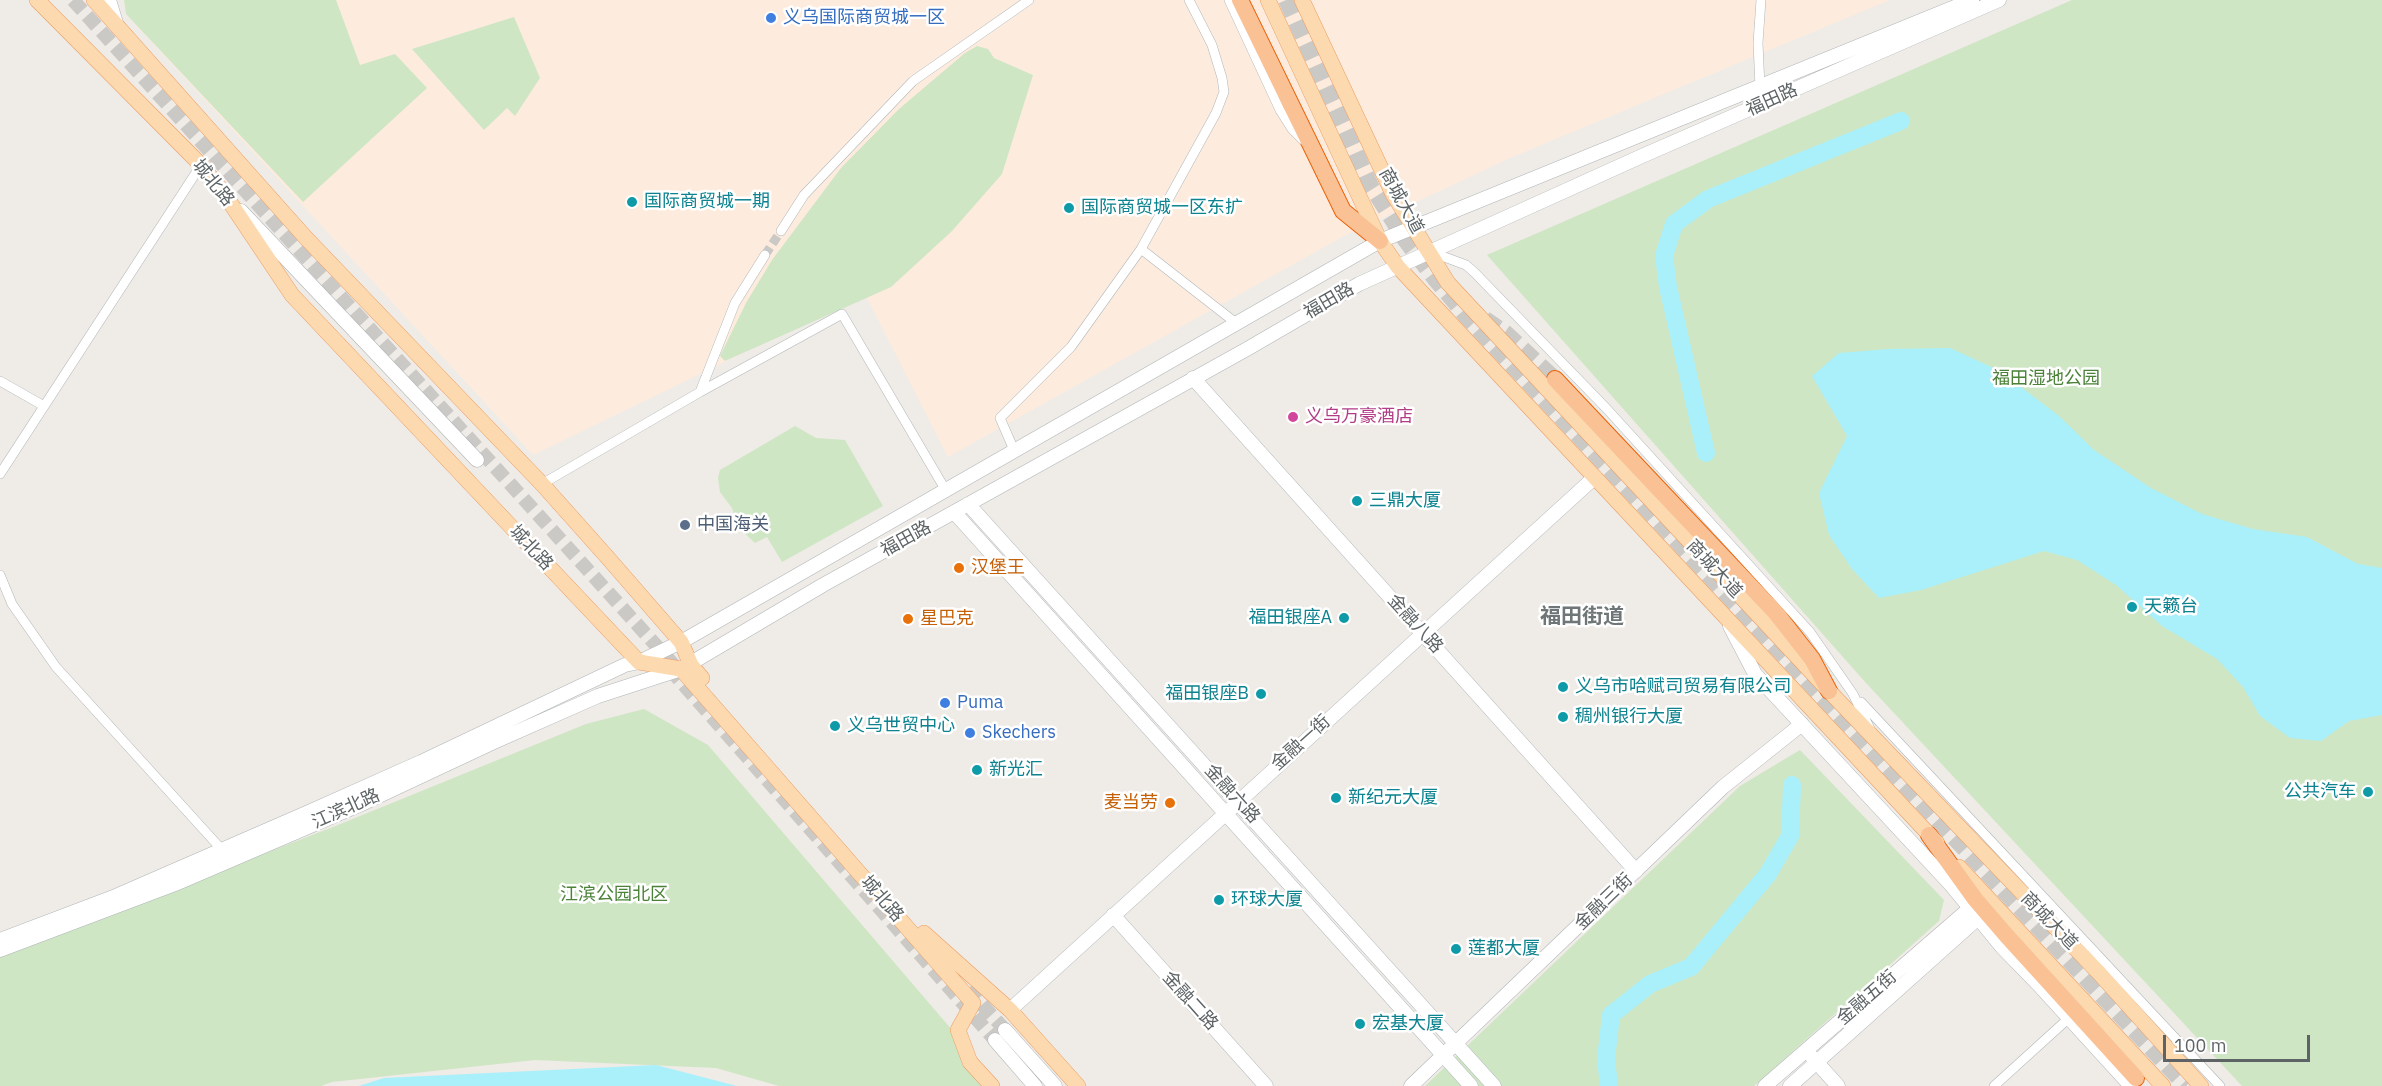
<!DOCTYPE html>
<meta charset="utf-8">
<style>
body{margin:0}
#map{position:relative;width:2382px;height:1086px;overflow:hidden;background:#efebe6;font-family:"IBM Plex Sans",sans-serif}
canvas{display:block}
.scale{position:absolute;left:2163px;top:1035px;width:147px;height:27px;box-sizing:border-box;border:3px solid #5e6466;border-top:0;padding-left:8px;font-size:18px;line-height:21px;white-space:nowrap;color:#5e6466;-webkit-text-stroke:4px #fff;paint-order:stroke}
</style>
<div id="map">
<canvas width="2382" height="1086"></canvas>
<div class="scale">100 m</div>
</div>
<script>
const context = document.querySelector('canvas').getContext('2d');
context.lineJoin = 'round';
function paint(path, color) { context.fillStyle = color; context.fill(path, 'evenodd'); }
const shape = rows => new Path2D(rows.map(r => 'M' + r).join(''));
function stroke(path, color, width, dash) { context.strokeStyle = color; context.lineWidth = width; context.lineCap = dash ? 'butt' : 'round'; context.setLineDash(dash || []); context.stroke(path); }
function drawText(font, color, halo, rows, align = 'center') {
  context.font = font + ' "IBM Plex Sans","Noto Sans SC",sans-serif'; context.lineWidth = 5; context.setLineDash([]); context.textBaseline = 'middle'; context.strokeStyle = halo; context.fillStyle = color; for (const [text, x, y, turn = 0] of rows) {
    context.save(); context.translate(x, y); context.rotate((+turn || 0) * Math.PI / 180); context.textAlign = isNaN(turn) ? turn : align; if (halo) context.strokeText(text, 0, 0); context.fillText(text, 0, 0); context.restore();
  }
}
const commercial = shape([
 [124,0,1890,0,1510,158,1344,236,948,457,865,294,533,455,126,14]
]);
const green = shape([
 [124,0,336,0,360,65,395,54,427,88,303,202,126,14],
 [2072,0,2382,0,2382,1086,2242,1086,1866,683,1487,255],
 [514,17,540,78,515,116,507,108,484,130,412,49],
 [977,46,988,49,994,58,1033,75,1002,174,952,231,891,287,725,361,720,356,746,303,772,260,841,168,899,109,965,53],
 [795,426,816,438,845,440,883,506,782,562,767,537,755,543,739,528,732,508,720,492,718,478,720,470],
 [644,709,708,745,1000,1086,779,1086,716,1068,535,1060,332,1082,321,1086,0,1086,0,955,333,827,586,724],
 [1800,750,1944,900,1939,921,1754,1086,1425,1086,1740,786]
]);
const water = shape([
 [1950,348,2000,371,2059,416,2094,450,2151,488,2202,514,2253,529,2307,537,2358,564,2382,568,2382,715,2349,721,2321,741,2290,738,2260,716,2243,687,2217,659,2162,626,2116,585,2077,560,2044,551,1921,590,1879,598,1852,569,1829,535,1819,493,1847,436,1812,376,1839,353,1889,349],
 [656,1065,737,1086,359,1086,384,1078]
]);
const river = shape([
 [1706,453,1668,287,1664,256,1674,224,1708,199,1901,121],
 [1609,1086,1606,1059,1611,1015,1650,984,1691,967,1768,874,1790,836,1792,785]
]);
const streetTunnel = shape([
 [765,255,781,231]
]);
const secondaryTunnel = shape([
 [73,0,681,673],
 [670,669,995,1040],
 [968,989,1005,1030]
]);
const highwayTunnel = shape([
 [1286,0,1372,188,1405,240,1434,278,1466,316,2186,1086],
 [1485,319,1506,333,1555,379]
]);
const street = shape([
 [1229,0,1280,110,1292,129,1303,140],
 [1760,87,1758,43,1761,0],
 [781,231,804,195,913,81,1029,0],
 [1141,249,1236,323],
 [1431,252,1466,265,1474,272,1606,408,1810,632,1853,694,1870,729],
 [0,381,44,406],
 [700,392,735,303,765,255],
 [1014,450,1000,418,1071,347,1141,249,1216,113,1224,92,1222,78,1212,45,1189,0],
 [0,474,201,165],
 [542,484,700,392,842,314,945,489],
 [0,575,12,604,56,667,224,852],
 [1861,702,2220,1086],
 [1994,1086,2069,1018]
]);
const secondary = shape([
 [109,0,116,23],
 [241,211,477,460],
 [1193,378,1636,871],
 [968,504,1494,1086],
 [954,512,1471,1086],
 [1730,626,1755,674,1952,886,2002,947,2038,984,2131,1086],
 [1113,915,1266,1086],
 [0,940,116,896,309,812,421,762,625,665,639,662,681,642,1380,241,1972,0],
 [0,950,175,884,366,802,494,742,598,696,681,669,823,585,1247,349,1359,284,1642,156,1999,0],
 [1010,1010,1595,477],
 [1005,1030,1055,1086],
 [995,1040,1035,1086],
 [1812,1057,1838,1086],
 [1411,1086,1723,787,1802,724],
 [1765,1086,1969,909],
 [1790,1086,1977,919]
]);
const primary = shape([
 [37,0,201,165,223,192,292,295,639,662,681,669,973,1003,958,1030,970,1062,992,1086],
 [94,0,306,238,542,484,608,558,681,642,691,665,702,678],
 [1268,0,1380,241,1398,267,1937,843],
 [1302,0,1393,194,1448,283,1829,691,2099,973,2201,1086],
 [1959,867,2163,1086],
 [924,933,1010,1010,1078,1086]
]);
const highway = shape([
 [1240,0,1343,211,1380,241],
 [1555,379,1776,613,1812,659,1829,691],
 [1929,835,1975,899,2006,935,2136,1078]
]);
const markers = [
 [771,18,6,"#3f7fe0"],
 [632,202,6,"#0f9aa8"],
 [1069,208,6,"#0f9aa8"],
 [1293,417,6,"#d1479c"],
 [1357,501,6,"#0f9aa8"],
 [685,525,6,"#5c6f8a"],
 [959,568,6,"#e8710a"],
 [2132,607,6,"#0f9aa8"],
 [1344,618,6,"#0f9aa8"],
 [908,619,6,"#e8710a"],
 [1563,687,6,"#0f9aa8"],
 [1261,694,6,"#0f9aa8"],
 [945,703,6,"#3f7fe0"],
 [1563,717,6,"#0f9aa8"],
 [835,726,6,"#0f9aa8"],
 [970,733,6,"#3f7fe0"],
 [977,770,6,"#0f9aa8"],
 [2368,792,6,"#0f9aa8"],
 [1336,798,6,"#0f9aa8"],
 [1170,803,6,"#e8710a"],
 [1219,900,6,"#0f9aa8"],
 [1456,949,6,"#0f9aa8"],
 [1360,1024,6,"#0f9aa8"]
];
const shopNames = [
 ["义乌国际商贸城一区",783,18],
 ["Puma",957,703],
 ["Skechers",982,733]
];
const streetNames = [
 ["福田路",1772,100,-24],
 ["城北路",213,183,51],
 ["商城大道",1401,201,61],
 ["福田路",1329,301,-30],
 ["福田路",906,539,-29],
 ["城北路",531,548,47],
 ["商城大道",1714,569,47],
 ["金融八路",1415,624,48],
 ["金融一街",1301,743,-42],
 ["金融六路",1232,794,48],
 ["江滨北路",346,809,-24],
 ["城北路",882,899,49],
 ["金融三街",1604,902,-44],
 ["商城大道",2049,921,46],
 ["金融五街",1867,998,-41],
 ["金融二路",1190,1001,48]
];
const cultureNames = [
 ["国际商贸城一期",644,202],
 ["国际商贸城一区东扩",1081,208],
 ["三鼎大厦",1369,501],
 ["天籁台",2144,607],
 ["福田银座A",1332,618,"right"],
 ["义乌市哈赋司贸易有限公司",1575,687],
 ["福田银座B",1249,694,"right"],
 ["稠州银行大厦",1575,717],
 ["义乌世贸中心",847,726],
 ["新光汇",989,770],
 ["公共汽车",2356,792,"right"],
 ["新纪元大厦",1348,798],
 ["环球大厦",1231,900],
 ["莲都大厦",1468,949],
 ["宏基大厦",1372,1024]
];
const parkNames = [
 ["福田湿地公园",2046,379],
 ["江滨公园北区",614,895]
];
const hotelNames = [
 ["义乌万豪酒店",1305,417]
];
const serviceNames = [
 ["中国海关",697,525]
];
const foodNames = [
 ["汉堡王",971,568],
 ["星巴克",920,619],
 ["麦当劳",1158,803,"right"]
];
const quarterNames = [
 ["福田街道",1582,617]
];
paint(commercial, '#fdecde');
paint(green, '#cee6c4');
paint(water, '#aaf0fb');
stroke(river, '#aaf0fb', 18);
stroke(streetTunnel, '#cbc9c6', 9, [9, 4.5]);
stroke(secondaryTunnel, '#cbc9c6', 14, [14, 7]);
stroke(highwayTunnel, '#cbc9c6', 16, [16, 8]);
stroke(street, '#b1b6b8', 10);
stroke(secondary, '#b0b5b8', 15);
stroke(primary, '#ec9d63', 16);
stroke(highway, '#ec630a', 18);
stroke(street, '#fff', 9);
stroke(secondary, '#fff', 14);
stroke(primary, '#fcd9af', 15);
stroke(highway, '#f9c194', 16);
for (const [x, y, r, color] of markers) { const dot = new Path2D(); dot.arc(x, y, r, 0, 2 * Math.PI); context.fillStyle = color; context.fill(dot); stroke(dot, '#fff', 2); }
drawText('18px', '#366cbe', '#fff', shopNames, 'left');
drawText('18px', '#5e6466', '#fff', streetNames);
drawText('18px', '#0d838f', '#fff', cultureNames, 'left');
drawText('18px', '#4b8238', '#fff', parkNames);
drawText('18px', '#b23c85', '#fff', hotelNames, 'left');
drawText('18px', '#4e5e75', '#fff', serviceNames, 'left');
drawText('18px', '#c56008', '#fff', foodNames, 'left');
drawText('bold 21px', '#6f7678', '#fff', quarterNames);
</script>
